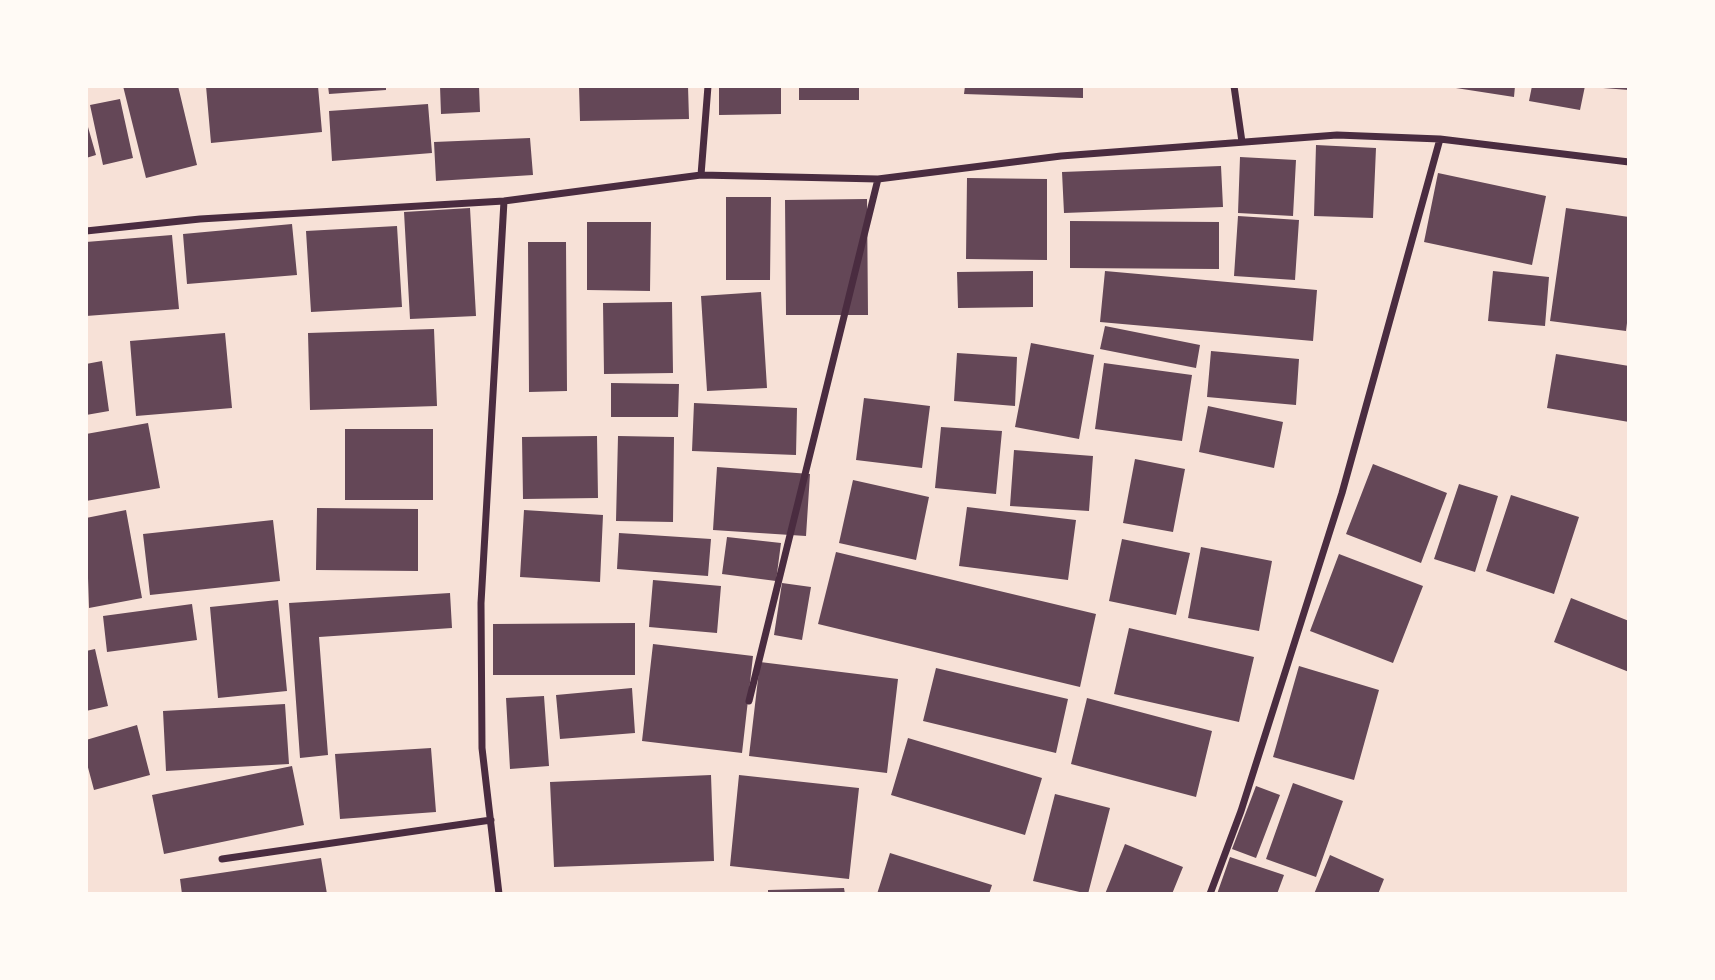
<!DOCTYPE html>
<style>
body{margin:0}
#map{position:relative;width:1715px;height:980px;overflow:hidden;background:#f7e1d7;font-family:Arial,sans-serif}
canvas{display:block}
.frame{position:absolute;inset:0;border:88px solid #fffaf5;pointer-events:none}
</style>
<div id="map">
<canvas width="1715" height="980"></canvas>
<div class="frame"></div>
</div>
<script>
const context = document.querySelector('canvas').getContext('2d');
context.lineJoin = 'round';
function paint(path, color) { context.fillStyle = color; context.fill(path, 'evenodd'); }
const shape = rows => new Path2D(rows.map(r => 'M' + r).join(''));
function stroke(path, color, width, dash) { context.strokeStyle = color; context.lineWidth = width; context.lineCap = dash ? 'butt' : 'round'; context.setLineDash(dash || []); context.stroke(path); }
const building = shape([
 [123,86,178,86,197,165,146,178],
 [206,86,318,86,322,132,211,143],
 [328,86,386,86,386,90,329,94],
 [440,86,479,86,480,112,441,114],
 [579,86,688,86,689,119,580,121],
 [719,86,781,86,781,114,719,115],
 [799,86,859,86,859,100,799,100],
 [965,86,1083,86,1083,98,964,94],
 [1443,86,1515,86,1514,97],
 [1532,86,1585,86,1580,110,1529,101],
 [1603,86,1629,86,1629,90,1603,88],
 [120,99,133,158,103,165,90,105],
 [428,104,432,153,332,161,329,111],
 [86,120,96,155,86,158],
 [530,138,533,175,436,181,434,142],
 [1316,145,1376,148,1373,218,1314,216],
 [1240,157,1296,160,1293,216,1238,213],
 [1221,166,1223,207,1064,213,1062,172],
 [1438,173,1546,196,1532,265,1424,242],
 [967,178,1047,179,1047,260,966,259],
 [726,197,771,197,770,280,726,280],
 [867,199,868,315,786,315,785,200],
 [470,208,476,316,410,319,404,212],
 [1566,208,1629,217,1629,307,1626,331,1550,321],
 [1238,216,1299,220,1295,280,1234,276],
 [1070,221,1219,222,1219,269,1070,268],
 [587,222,651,222,650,291,587,290],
 [292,224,297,275,187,284,183,234],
 [397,226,402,307,311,312,306,231],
 [172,235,179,309,86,316,86,242],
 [528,242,566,242,567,391,529,392],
 [1033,271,1033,307,958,308,957,272],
 [1105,271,1317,290,1313,341,1100,322],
 [1493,271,1549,277,1545,326,1488,321],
 [761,292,767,388,707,391,701,296],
 [672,302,673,373,604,374,603,303],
 [1105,326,1200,345,1196,368,1100,349],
 [434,329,437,406,310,410,308,333],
 [225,333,232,408,136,416,130,341],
 [1031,343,1094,355,1079,439,1015,427],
 [1211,351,1299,359,1296,405,1207,397],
 [957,353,1017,357,1015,406,954,401],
 [1556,354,1629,366,1629,422,1547,408],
 [102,361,109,411,86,415,86,364],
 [1104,363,1192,375,1182,441,1095,429],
 [611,383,679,384,678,417,611,417],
 [864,398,930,406,922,468,856,460],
 [694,403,797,408,796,455,692,451],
 [1208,406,1283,422,1274,468,1199,452],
 [148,423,160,488,86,501,86,434],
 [941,427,1002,431,996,494,935,488],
 [345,429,433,429,433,500,345,500],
 [597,436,598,498,523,499,522,437],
 [618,436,674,437,673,522,616,521],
 [1014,450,1093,456,1089,511,1010,506],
 [1135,459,1185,469,1173,532,1123,523],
 [1373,464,1447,493,1421,563,1346,534],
 [717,467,810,474,806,536,713,530],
 [853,480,929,497,916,560,839,543],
 [1459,484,1498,496,1475,572,1434,559],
 [1511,495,1579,517,1554,594,1486,571],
 [967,507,1076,520,1068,580,959,566],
 [317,508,418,509,418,571,316,570],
 [126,510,142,598,89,608,86,518],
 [524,510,603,515,600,582,520,577],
 [273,520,280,581,150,595,143,534],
 [619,533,711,539,708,576,617,569],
 [727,537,781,543,776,581,722,574],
 [1122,539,1190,553,1176,615,1109,601],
 [1201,547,1272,561,1259,631,1188,618],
 [836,552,1096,614,1080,687,818,624],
 [1339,554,1423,586,1393,663,1310,631],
 [653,580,721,586,717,633,649,627],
 [782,583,811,587,802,640,774,635],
 [450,593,452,628,319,637,328,755,300,758,289,603],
 [1571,598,1629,621,1629,672,1554,642],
 [278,600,287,691,218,698,210,607],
 [192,604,197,640,107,652,103,616],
 [635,623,635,675,493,675,493,624],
 [1129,628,1254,657,1239,722,1114,694],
 [653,644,753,656,742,753,642,741],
 [95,649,108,706,86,711,86,651],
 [760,662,898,679,887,773,749,756],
 [1299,666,1379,690,1354,780,1273,757],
 [936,668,1068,699,1056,753,923,721],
 [632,688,635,733,560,739,556,695],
 [544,696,549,766,510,769,506,698],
 [1087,698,1212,731,1196,797,1071,764],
 [285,704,289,764,166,771,163,711],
 [137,725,150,775,94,790,86,760,86,740],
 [908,738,1042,778,1025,835,891,795],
 [431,748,436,812,340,819,335,754],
 [292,766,304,825,164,854,152,795],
 [711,775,714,861,554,867,550,782],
 [739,775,859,788,849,879,730,866],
 [1293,783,1343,801,1316,877,1266,859],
 [1256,786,1280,795,1256,858,1232,849],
 [1055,794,1110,808,1088,894,1033,881],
 [1125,844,1183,867,1172,894,1105,894],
 [890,853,992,885,989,894,877,894],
 [1330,855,1384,879,1378,894,1314,894],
 [1230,857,1284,875,1277,894,1217,894],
 [321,858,327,894,182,894,180,879],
 [844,888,845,894,768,894,768,890]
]);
const minor = shape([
 [1234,86,1242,142],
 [701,175,708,86],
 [86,231,200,219,504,201,701,175,878,179,1061,156,1337,135,1440,139,1629,162],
 [749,701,878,179],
 [222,859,491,820],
 [499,894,482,748,481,603,504,201],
 [1210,894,1241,811,1342,493,1440,139]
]);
paint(building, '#644757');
stroke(minor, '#4a2c40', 7);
</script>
